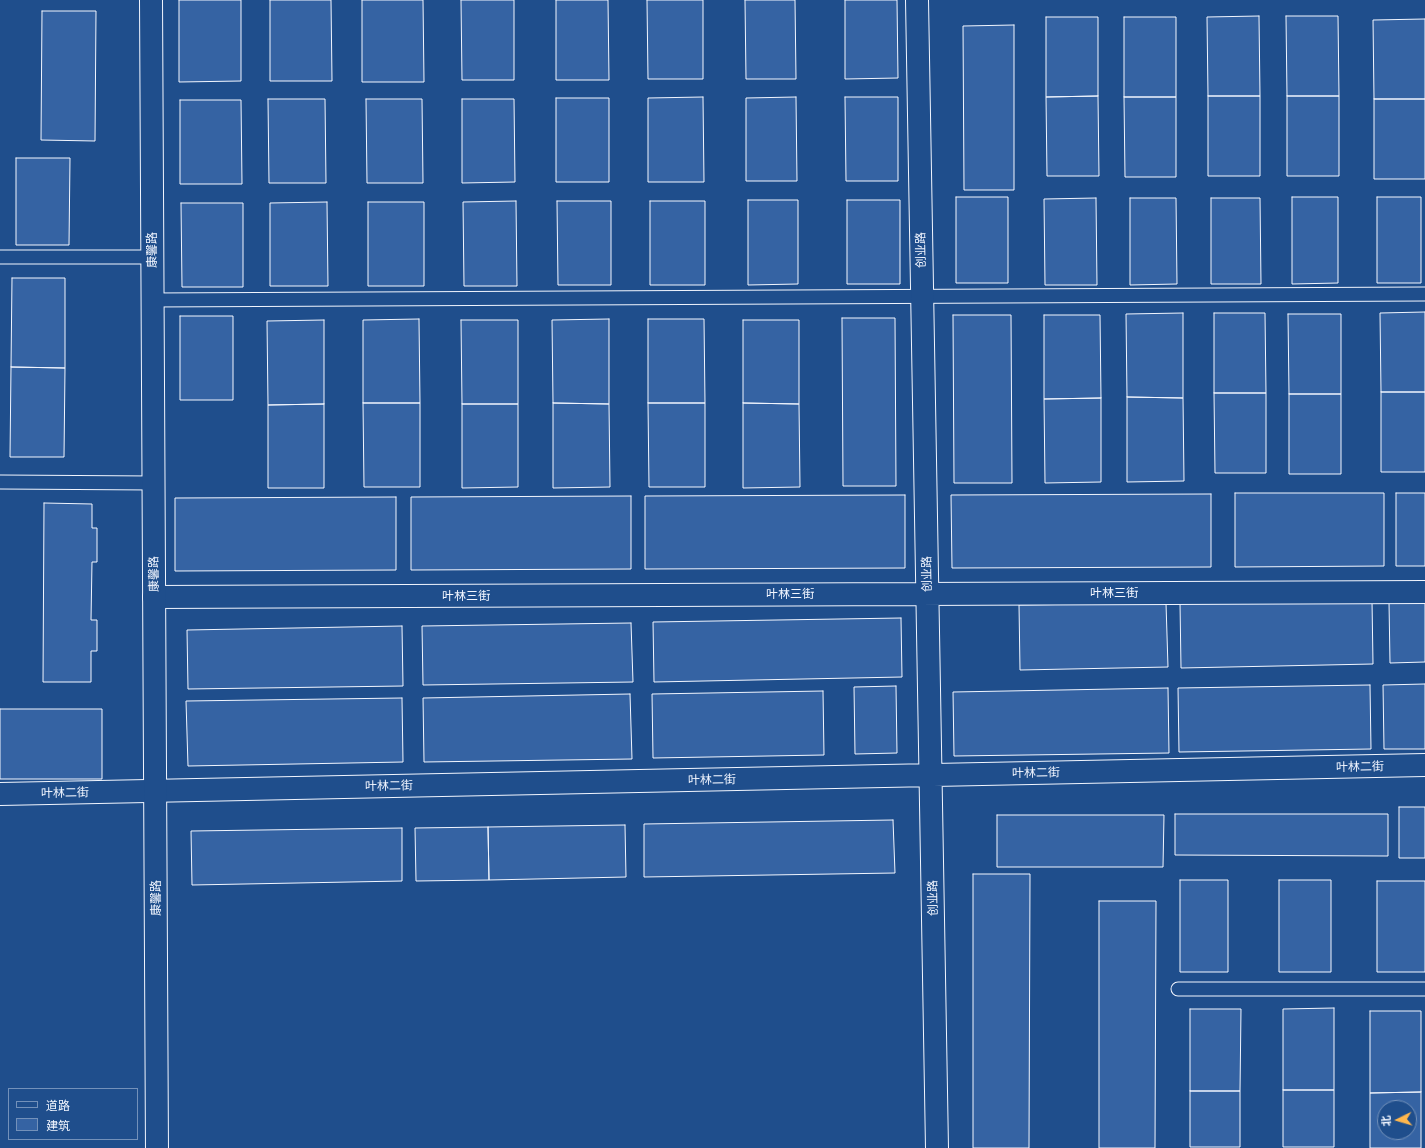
<!DOCTYPE html>
<meta charset="utf-8">
<style>
body{margin:0}
#map{position:relative;width:1425px;height:1148px;overflow:hidden;background:#1f4e8c;font-family:"Golos Text","Noto Sans SC",sans-serif}
canvas{display:block}
.legend{position:absolute;left:8px;top:1088px;width:130px;height:52px;box-sizing:border-box;background:#1f4e8c;border:1px solid #7391ba;margin:0;padding:5px 7px;list-style:none;font-size:12px;color:#f2f6ff}
.legend li{display:flex;align-items:center;gap:8px;height:20px}
.legend b{width:20px;border:1px solid #7391ba}
.north{position:absolute;left:1377px;top:1100px;width:40px;height:40px;box-sizing:border-box;background:#1f4e8c;border:1px solid #7391ba;border-radius:50%;rotate:265deg;font-size:11px;font-weight:700;line-height:16px;text-align:center;color:#f2f6ff}
.north::after{content:'';display:block;margin:auto;width:14px;height:18px;background:#ffb74d;clip-path:polygon(50% 0,100% 100%,50% 72%,0 100%)}
</style>
<div id="map">
<canvas width="1425" height="1148"></canvas>
<ul class="legend">
<li><b style="height:5px;background:#1f4e8c"></b>道路</li>
<li><b style="height:11px;background:#3563a3"></b>建筑</li>
</ul>
<div class="north">北</div>
</div>
<script>
const context = document.querySelector('canvas').getContext('2d');
context.lineJoin = 'round';
function paint(path, color) { context.fillStyle = color; context.fill(path, 'evenodd'); }
const shape = rows => new Path2D(rows.map(r => 'M' + r).join(''));
function stroke(path, color, width, dash) { context.strokeStyle = color; context.lineWidth = width; context.lineCap = dash ? 'butt' : 'round'; context.setLineDash(dash || []); context.stroke(path); }
function drawText(font, color, halo, rows, align = 'center') {
  context.font = font + ' "Golos Text","Noto Sans SC",sans-serif'; context.lineWidth = 3; context.setLineDash([]); context.textBaseline = 'middle'; context.strokeStyle = halo; context.fillStyle = color; for (const [text, x, y, turn = 0] of rows) {
    context.save(); context.translate(x, y); context.rotate((+turn || 0) * Math.PI / 180); context.textAlign = isNaN(turn) ? turn : align; if (halo) context.strokeText(text, 0, 0); context.fillText(text, 0, 0); context.restore();
  }
}
const building = shape([
 [179,0,241,0,241,81,179,82,179,0],
 [270,0,331,0,332,81,270,81,270,0],
 [362,0,423,0,424,82,362,82,362,0],
 [461,0,514,0,514,80,462,80,461,0],
 [556,0,608,0,609,80,556,80,556,0],
 [647,0,703,0,703,79,648,79,647,0],
 [745,0,795,0,796,79,746,79,745,0],
 [845,0,897,0,898,78,845,79,845,0],
 [42,11,96,11,95,141,41,140,42,11],
 [1259,16,1260,96,1208,96,1207,17,1259,16],
 [1286,16,1338,16,1339,96,1287,96,1286,16],
 [1046,17,1098,17,1098,96,1046,97,1046,17],
 [1124,17,1176,17,1176,97,1124,97,1124,17],
 [1425,19,1425,99,1374,99,1373,20,1425,19],
 [1014,25,1014,190,964,190,963,26,1014,25],
 [1098,96,1099,176,1047,176,1046,97,1098,96],
 [1208,96,1260,96,1260,176,1208,176,1208,96],
 [1287,96,1339,96,1339,176,1287,176,1287,96],
 [703,97,704,182,648,182,648,98,703,97],
 [796,97,797,181,746,181,746,98,796,97],
 [845,97,898,97,898,181,846,181,845,97],
 [1124,97,1176,97,1176,177,1125,177,1124,97],
 [556,98,609,98,609,182,556,182,556,98],
 [268,99,325,99,326,183,269,183,268,99],
 [366,99,422,99,423,183,367,183,366,99],
 [462,99,514,99,515,182,462,183,462,99],
 [1374,99,1425,99,1425,179,1374,179,1374,99],
 [180,100,241,100,242,184,180,184,180,100],
 [16,158,70,158,69,245,16,245,16,158],
 [956,197,1008,197,1008,283,956,283,956,197],
 [1292,197,1338,197,1338,283,1292,284,1292,197],
 [1377,197,1421,197,1421,283,1377,283,1377,197],
 [1096,198,1097,285,1045,285,1044,199,1096,198],
 [1130,198,1176,198,1177,284,1130,285,1130,198],
 [1211,198,1260,198,1261,284,1211,284,1211,198],
 [748,200,798,200,798,284,748,285,748,200],
 [847,200,900,200,900,284,847,284,847,200],
 [516,201,517,286,464,286,463,202,516,201],
 [557,201,611,201,611,285,558,285,557,201],
 [650,201,705,201,705,285,650,285,650,201],
 [327,202,328,286,270,286,270,203,327,202],
 [368,202,424,202,424,286,368,286,368,202],
 [181,203,243,203,243,287,182,287,181,203],
 [12,278,65,278,65,368,11,367,12,278],
 [1425,312,1425,392,1381,392,1380,313,1425,312],
 [1183,313,1183,398,1127,397,1126,314,1183,313],
 [1214,313,1265,313,1266,393,1214,393,1214,313],
 [1288,314,1341,314,1341,394,1289,394,1288,314],
 [953,315,1011,315,1012,483,954,483,953,315],
 [1044,315,1100,315,1101,398,1044,399,1044,315],
 [180,316,233,316,233,400,180,400,180,316],
 [842,318,895,318,896,486,843,486,842,318],
 [419,319,420,403,363,403,363,320,419,319],
 [609,319,609,404,553,403,552,320,609,319],
 [648,319,704,319,705,403,648,403,648,319],
 [324,320,324,404,268,405,267,321,324,320],
 [461,320,518,320,518,404,462,404,461,320],
 [743,320,799,320,799,404,743,403,743,320],
 [11,367,65,368,64,457,10,457,11,367],
 [1381,392,1425,392,1425,472,1381,472,1381,392],
 [1214,393,1266,393,1266,473,1215,473,1214,393],
 [1289,394,1341,394,1341,474,1289,474,1289,394],
 [1127,397,1183,398,1184,481,1127,482,1127,397],
 [1101,398,1101,482,1045,483,1044,399,1101,398],
 [363,403,420,403,420,487,364,487,363,403],
 [553,403,609,404,610,487,553,488,553,403],
 [648,403,705,403,705,487,649,487,648,403],
 [743,403,799,404,800,487,743,488,743,403],
 [324,404,324,488,268,488,268,405,324,404],
 [462,404,518,404,518,487,462,488,462,404],
 [1235,493,1384,493,1384,566,1235,567,1235,493],
 [1396,493,1425,493,1425,566,1396,566,1396,493],
 [1211,494,1211,567,952,568,951,495,1211,494],
 [905,495,905,568,645,569,645,496,905,495],
 [631,496,631,569,411,570,411,497,631,496],
 [396,497,396,570,175,571,175,498,396,497],
 [44,503,92,504,92,528,97,528,97,562,92,562,91,620,97,620,97,651,91,651,91,682,43,682,44,503],
 [1372,600,1373,664,1181,668,1180,603,1372,600],
 [1425,602,1425,662,1390,663,1389,603,1425,602],
 [1166,603,1168,667,1020,670,1019,605,1166,603],
 [901,618,902,677,654,682,653,622,901,618],
 [631,623,633,682,423,685,422,626,631,623],
 [402,626,403,686,188,689,187,630,402,626],
 [1425,684,1425,749,1384,749,1383,685,1425,684],
 [1370,685,1371,749,1179,752,1178,688,1370,685],
 [896,686,897,753,855,754,854,687,896,686],
 [1168,688,1169,753,954,756,953,692,1168,688],
 [823,691,824,755,653,758,652,694,823,691],
 [630,694,632,759,424,762,423,698,630,694],
 [402,698,403,762,188,766,186,701,402,698],
 [0,709,102,709,102,779,0,779,0,709],
 [1399,807,1425,807,1425,858,1399,858,1399,807],
 [1175,814,1388,814,1388,856,1175,855,1175,814],
 [997,815,1164,815,1163,867,997,867,997,815],
 [893,820,895,873,644,877,644,824,893,820],
 [625,825,626,877,489,880,488,827,625,825],
 [488,827,489,880,416,881,415,828,488,827],
 [402,828,402,881,192,885,191,831,402,828],
 [973,874,1030,874,1029,1148,973,1148,973,874],
 [1180,880,1228,880,1228,972,1180,972,1180,880],
 [1279,880,1331,880,1331,972,1279,972,1279,880],
 [1377,881,1425,881,1425,972,1377,972,1377,881],
 [1099,901,1156,901,1155,1148,1099,1148,1099,901],
 [1334,1008,1334,1090,1283,1090,1283,1009,1334,1008],
 [1190,1009,1241,1009,1240,1091,1190,1091,1190,1009],
 [1370,1011,1421,1011,1421,1092,1370,1093,1370,1011],
 [1283,1090,1334,1090,1334,1147,1283,1147,1283,1090],
 [1190,1091,1240,1091,1240,1147,1190,1147,1190,1091],
 [1421,1092,1421,1148,1370,1148,1370,1093,1421,1092],
 [1385,1108,1409,1108,1409,1132,1385,1132,1385,1108]
]);
const lane = shape([
 [0,257,152,257],
 [152,300,1425,294],
 [0,482,153,483],
 [1178,989,1425,989]
]);
const street = shape([
 [917,0,937,1148],
 [154,597,1425,592],
 [0,794,1425,765]
]);
const secondary = shape([
 [151,0,157,1148]
]);
const streetNames = [
 ["康馨路",152,250,-90],
 ["创业路",921,250,-91],
 ["康馨路",154,574,-91],
 ["创业路",927,574,-91],
 ["叶林三街",1114,593],
 ["叶林三街",790,594],
 ["叶林三街",466,596],
 ["叶林二街",1360,767,-1],
 ["叶林二街",1036,773,-1],
 ["叶林二街",712,780,-1],
 ["叶林二街",389,786,-1],
 ["叶林二街",65,793,-1],
 ["康馨路",156,898,-90],
 ["创业路",933,898,-91]
];
paint(building, '#3563a3');
stroke(building, '#f2f6ff', 1);
stroke(lane, '#f2f6ff', 15);
stroke(street, '#f2f6ff', 24);
stroke(secondary, '#f2f6ff', 24);
stroke(lane, '#1f4e8c', 13);
stroke(street, '#1f4e8c', 22);
stroke(secondary, '#1f4e8c', 22);
drawText('12px', '#f2f6ff', '#1f4e8c', streetNames);
</script>
